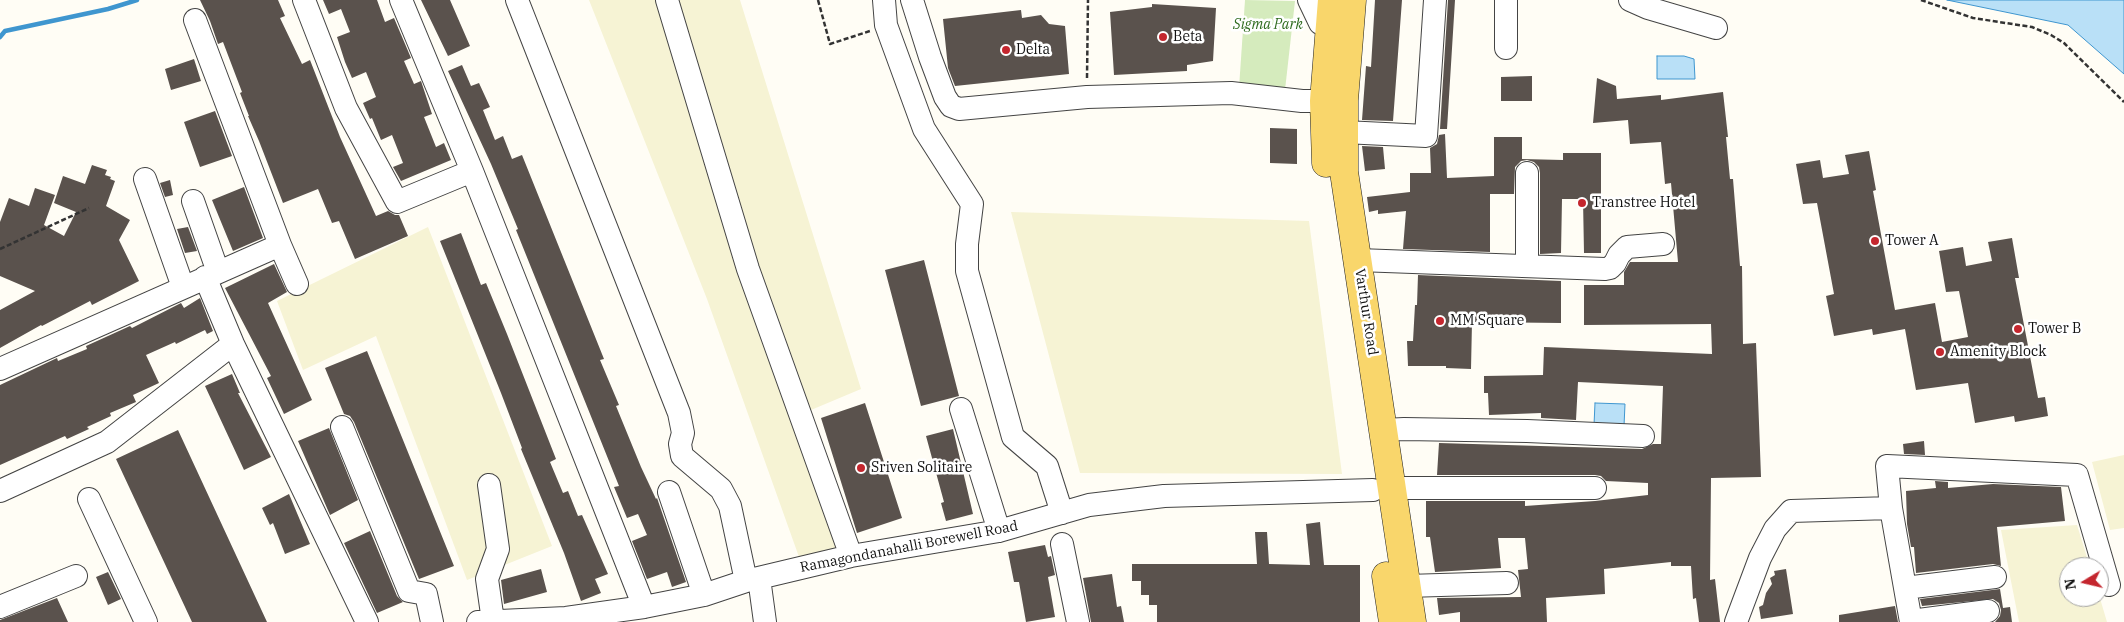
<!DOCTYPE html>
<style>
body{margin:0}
#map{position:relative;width:2124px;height:622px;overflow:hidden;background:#fffdf5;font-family:"IBM Plex Serif",serif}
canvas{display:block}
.north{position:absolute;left:2059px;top:557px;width:50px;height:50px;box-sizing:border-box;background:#fff;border:1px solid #a0a0a0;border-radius:50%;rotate:261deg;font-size:14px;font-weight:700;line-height:20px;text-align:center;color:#111}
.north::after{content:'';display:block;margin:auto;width:18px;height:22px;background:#c4262e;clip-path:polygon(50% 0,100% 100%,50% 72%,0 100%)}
</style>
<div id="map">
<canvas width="2124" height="622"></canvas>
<div class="north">N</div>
</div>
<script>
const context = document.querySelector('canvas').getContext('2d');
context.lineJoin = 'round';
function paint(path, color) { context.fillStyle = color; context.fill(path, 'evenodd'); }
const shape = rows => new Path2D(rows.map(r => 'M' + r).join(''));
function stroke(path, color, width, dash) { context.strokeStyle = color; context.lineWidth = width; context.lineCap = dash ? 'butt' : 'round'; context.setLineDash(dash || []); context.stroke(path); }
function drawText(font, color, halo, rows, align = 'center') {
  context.font = font + ' "IBM Plex Serif",serif'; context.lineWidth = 5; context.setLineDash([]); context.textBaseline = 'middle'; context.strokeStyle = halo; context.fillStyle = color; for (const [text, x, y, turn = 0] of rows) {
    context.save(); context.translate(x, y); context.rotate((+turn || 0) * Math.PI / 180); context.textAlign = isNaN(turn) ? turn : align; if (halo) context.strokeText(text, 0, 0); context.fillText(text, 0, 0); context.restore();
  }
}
const farmland = shape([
 [589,0,740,0,861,389,811,410,855,546,799,557,707,299],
 [1011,212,1309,221,1342,474,1080,473],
 [428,227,552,546,467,580,376,336,303,370,277,301],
 [2124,455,2124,528,2110,530,2092,462],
 [2077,525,2090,567,2069,567,2069,597,2099,597,2099,595,2107,622,2019,622,2001,530]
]);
const green = shape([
 [1245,0,1295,1,1285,90,1239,88]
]);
const water = shape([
 [1947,0,2124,0,2124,74,2068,25,1947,0],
 [1657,56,1684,56,1694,59,1695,79,1657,79,1657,56],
 [1595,403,1625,404,1624,426,1594,425,1595,403]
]);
const stream = shape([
 [0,37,5,31,108,9,137,0]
]);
const building = shape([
 [200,0,278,0,285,16,280,18,302,64,310,60,340,137,376,216,388,211,395,215,399,215,408,236,355,259,339,221,332,223,318,189,283,203,259,141,248,116,249,116,240,93,242,92,223,42,218,44,210,21],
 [323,0,377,0,385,22,394,18,411,58,404,61,414,84,421,81,432,114,424,117,436,147,444,143,451,160,401,181,393,167,403,163,392,135,381,140,372,118,370,119,363,103,376,97,366,72,352,78,345,62,337,37,350,32,341,9,329,14],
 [421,0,450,0,470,46,448,56],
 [1375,0,1402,0,1393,121,1362,120,1366,66,1371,67],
 [1448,0,1455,0,1447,129,1440,129],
 [1152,4,1216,8,1213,61,1187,65,1187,71,1114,75,1110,12,1152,7],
 [1021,10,1022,18,1041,15,1049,24,1065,26,1069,74,955,86,948,68,943,19],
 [194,59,201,81,171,90,165,69],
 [462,65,471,86,479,83,490,107,483,110,495,140,503,136,512,159,522,155,604,359,600,360,619,405,616,406,641,467,656,499,657,498,686,582,672,587,667,572,647,579,632,541,647,535,638,514,627,518,614,487,619,486,516,230,518,229,491,164,448,71],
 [1532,76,1532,101,1501,101,1501,77],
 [1597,78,1616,86,1617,99,1661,95,1661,100,1723,92,1728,137,1726,137,1730,179,1733,179,1740,266,1742,266,1743,344,1756,343,1761,477,1711,478,1710,580,1715,579,1720,622,1699,622,1696,598,1693,599,1691,566,1671,566,1671,562,1604,569,1605,594,1546,598,1547,622,1460,622,1460,612,1439,615,1437,598,1521,597,1518,570,1528,569,1525,538,1498,538,1501,568,1435,572,1430,537,1426,537,1426,501,1525,501,1525,506,1595,501,1648,495,1648,483,1606,481,1601,476,1595,475,1437,475,1439,443,1642,449,1653,444,1661,444,1663,386,1578,382,1576,420,1541,418,1541,413,1489,415,1488,393,1484,393,1484,376,1543,375,1544,347,1712,354,1711,324,1584,325,1584,285,1624,285,1624,272,1630,262,1678,262,1671,183,1665,184,1661,142,1630,144,1628,120,1593,123],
 [215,111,232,156,200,167,184,122],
 [1270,128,1297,129,1297,164,1270,163],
 [1445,134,1447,178,1494,176,1494,137,1522,137,1522,159,1563,160,1563,153,1601,153,1601,253,1584,253,1583,199,1562,199,1561,253,1540,254,1540,173,1539,167,1534,162,1527,160,1521,161,1515,167,1514,194,1490,194,1490,252,1403,249,1406,211,1378,214,1378,210,1369,212,1367,197,1410,192,1410,173,1431,173,1430,148,1437,144,1439,135],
 [1362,146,1383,147,1385,169,1365,171],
 [1869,151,1876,190,1873,191,1895,310,1935,303,1942,342,1968,337,1959,291,1946,292,1939,251,1963,247,1966,266,1992,261,1988,242,2012,238,2019,278,2015,278,2038,398,2045,397,2048,416,2015,422,2014,416,1975,423,1968,383,1916,390,1905,329,1873,335,1872,329,1834,336,1826,296,1834,294,1817,203,1803,204,1796,164,1820,160,1823,178,1849,174,1845,155],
 [92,165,107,170,105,175,111,177,110,179,115,181,106,206,130,220,119,240,139,281,92,305,90,301,42,326,41,325,0,348,0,310,35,291,0,276,0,222,9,198,29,206,35,188,55,195,44,225,64,236,76,212,54,203,63,176,85,184],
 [170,180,173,195,165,197,160,183],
 [244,187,263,238,233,251,212,200],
 [188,227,197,251,185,253,177,229],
 [461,233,481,285,486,283,507,334,556,459,550,462,563,493,568,491,578,516,582,515,608,574,595,579,601,593,581,601,564,553,521,449,522,448,501,393,440,241],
 [924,260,959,396,921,406,885,270],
 [274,264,287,292,268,303,312,400,284,414,267,378,271,376,225,288],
 [1418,275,1561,281,1561,323,1472,322,1471,369,1446,368,1446,366,1408,366,1407,341,1413,341,1415,305,1417,305],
 [200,298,213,331,207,334,205,330,176,344,175,342,146,355,159,383,133,395,136,402,110,413,111,416,87,427,89,429,67,439,65,436,0,465,0,385,57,358,58,361,87,349,86,346,130,326,132,328,181,303,184,308],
 [367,351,454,566,419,579,354,422,350,416,344,414,325,368],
 [232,374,240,393,238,393,271,457,244,470,205,386],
 [865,403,902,518,857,533,821,418],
 [329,428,358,500,330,515,298,441],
 [953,429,973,514,946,521,941,503,944,502,926,436],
 [178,430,267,622,192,622,116,459],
 [1924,441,1925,455,1904,454,1903,444],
 [1935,481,1948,482,1948,488,1993,484,2061,487,2065,521,1997,527,2001,566,1993,564,1916,573,1914,547,1911,547,1907,524,1906,491,1936,488],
 [289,494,310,544,285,554,273,523,270,525,262,508],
 [1320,522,1324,565,1360,565,1360,622,1157,622,1157,605,1149,605,1149,595,1141,595,1141,581,1132,581,1132,564,1257,564,1255,532,1267,532,1269,564,1310,565,1306,524],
 [370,531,397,596,403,602,377,613,344,543],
 [1045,545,1048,557,1051,556,1055,575,1048,577,1055,617,1026,622,1019,582,1014,582,1008,552],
 [541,569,547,592,504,604,501,580],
 [1786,569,1793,614,1761,619,1759,607,1763,605,1766,593,1772,584,1770,578,1775,575,1774,571],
 [108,572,121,599,108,605,96,577],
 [1112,574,1117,607,1121,606,1124,622,1091,622,1083,578],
 [2000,589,2003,608,2010,607,2012,622,1995,622,2000,616,2001,610,1999,603,1993,599,1922,606,1920,599],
 [57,598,68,622,0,622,0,620],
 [1895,606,1898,622,1839,622,1839,615]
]);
const path = shape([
 [818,0,830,44,870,31],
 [1921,0,1973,18,2032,27,2051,35,2064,43,2124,102],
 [1087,78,1088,0],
 [0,249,89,208]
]);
const minor = shape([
 [304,0,346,108,397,202,472,171],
 [401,0,472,171,644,607],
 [517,0,679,413,683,433,680,444,682,456,721,489,730,506,746,581],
 [667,0,748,269,851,556],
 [884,0,886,25,924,129,972,204,967,244,967,271,1013,437,1047,466,1062,513],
 [912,0,930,57,945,97,951,106,959,109,1087,97,1231,93,1302,101,1324,101],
 [1309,0,1320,23],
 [1630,0,1648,8,1716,28],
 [1506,48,1506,0],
 [1344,132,1426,136,1435,0],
 [1527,173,1527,266],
 [145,179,183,287],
 [193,201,218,272],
 [280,245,297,284],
 [1358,260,1605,269,1610,268,1615,263,1619,255,1627,247,1663,244],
 [205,277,233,344,367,622],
 [0,369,280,245,195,20],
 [961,409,999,531],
 [342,427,409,591,426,594,432,622],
 [1384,430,1404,429,1527,431,1643,436],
 [489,485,498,549,487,579,493,621],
 [1392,488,1595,488],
 [0,491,107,442,233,344],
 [669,492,704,595],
 [89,499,146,622],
 [1062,544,1078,622],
 [759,578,765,622],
 [1407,586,1507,583],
 [1905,588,1995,577],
 [0,607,76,576],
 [1911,621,1988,611],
 [478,622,566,618,644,607,704,595,746,581,851,556,999,531,1089,505,1164,496,1373,490],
 [1736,622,1760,558,1775,529,1791,511,1891,508],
 [1911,622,1891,508,1887,466,2077,475,2109,585]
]);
const major = shape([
 [1352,0,1344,100,1344,172,1412,622],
 [1326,163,1324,101,1332,0],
 [1386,576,1393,622]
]);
const markers = [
 [1163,37,5,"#c4262e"],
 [1006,50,5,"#c4262e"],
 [1582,203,5,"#c4262e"],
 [1875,241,5,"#c4262e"],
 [1440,321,5,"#c4262e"],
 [2018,329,5,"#c4262e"],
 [1940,352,5,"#c4262e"],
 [861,468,5,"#c4262e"]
];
const parkNames = [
 ["Sigma Park",1268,25]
];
const poiNames = [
 ["Beta",1173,37],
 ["Delta",1016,50],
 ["Transtree Hotel",1592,203],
 ["Tower A",1885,241],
 ["MM Square",1450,321],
 ["Tower B",2028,329],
 ["Amenity Block",1950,352],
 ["Sriven Solitaire",871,468]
];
const streetNames = [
 ["Varthur Road",1366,312,81],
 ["Ramagondanahalli Borewell Road",909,547,-11]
];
paint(farmland, '#f6f3d4');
paint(green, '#d5ebbd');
paint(water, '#b9e0f7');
stroke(water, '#3f96cf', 1);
stroke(stream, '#3f96cf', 4.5);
paint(building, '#5a524d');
stroke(minor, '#444', 24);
stroke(major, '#222', 29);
stroke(path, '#333', 2.5, [5, 2.5]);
stroke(minor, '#fff', 22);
stroke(major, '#f9d66b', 28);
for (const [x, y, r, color] of markers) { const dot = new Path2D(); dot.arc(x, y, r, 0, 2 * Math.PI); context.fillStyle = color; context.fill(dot); stroke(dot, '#fff', 2); }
drawText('italic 14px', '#2f6b1f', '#fff', parkNames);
drawText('14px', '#111', '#fff', poiNames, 'left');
drawText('14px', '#111', '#fff', streetNames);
</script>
